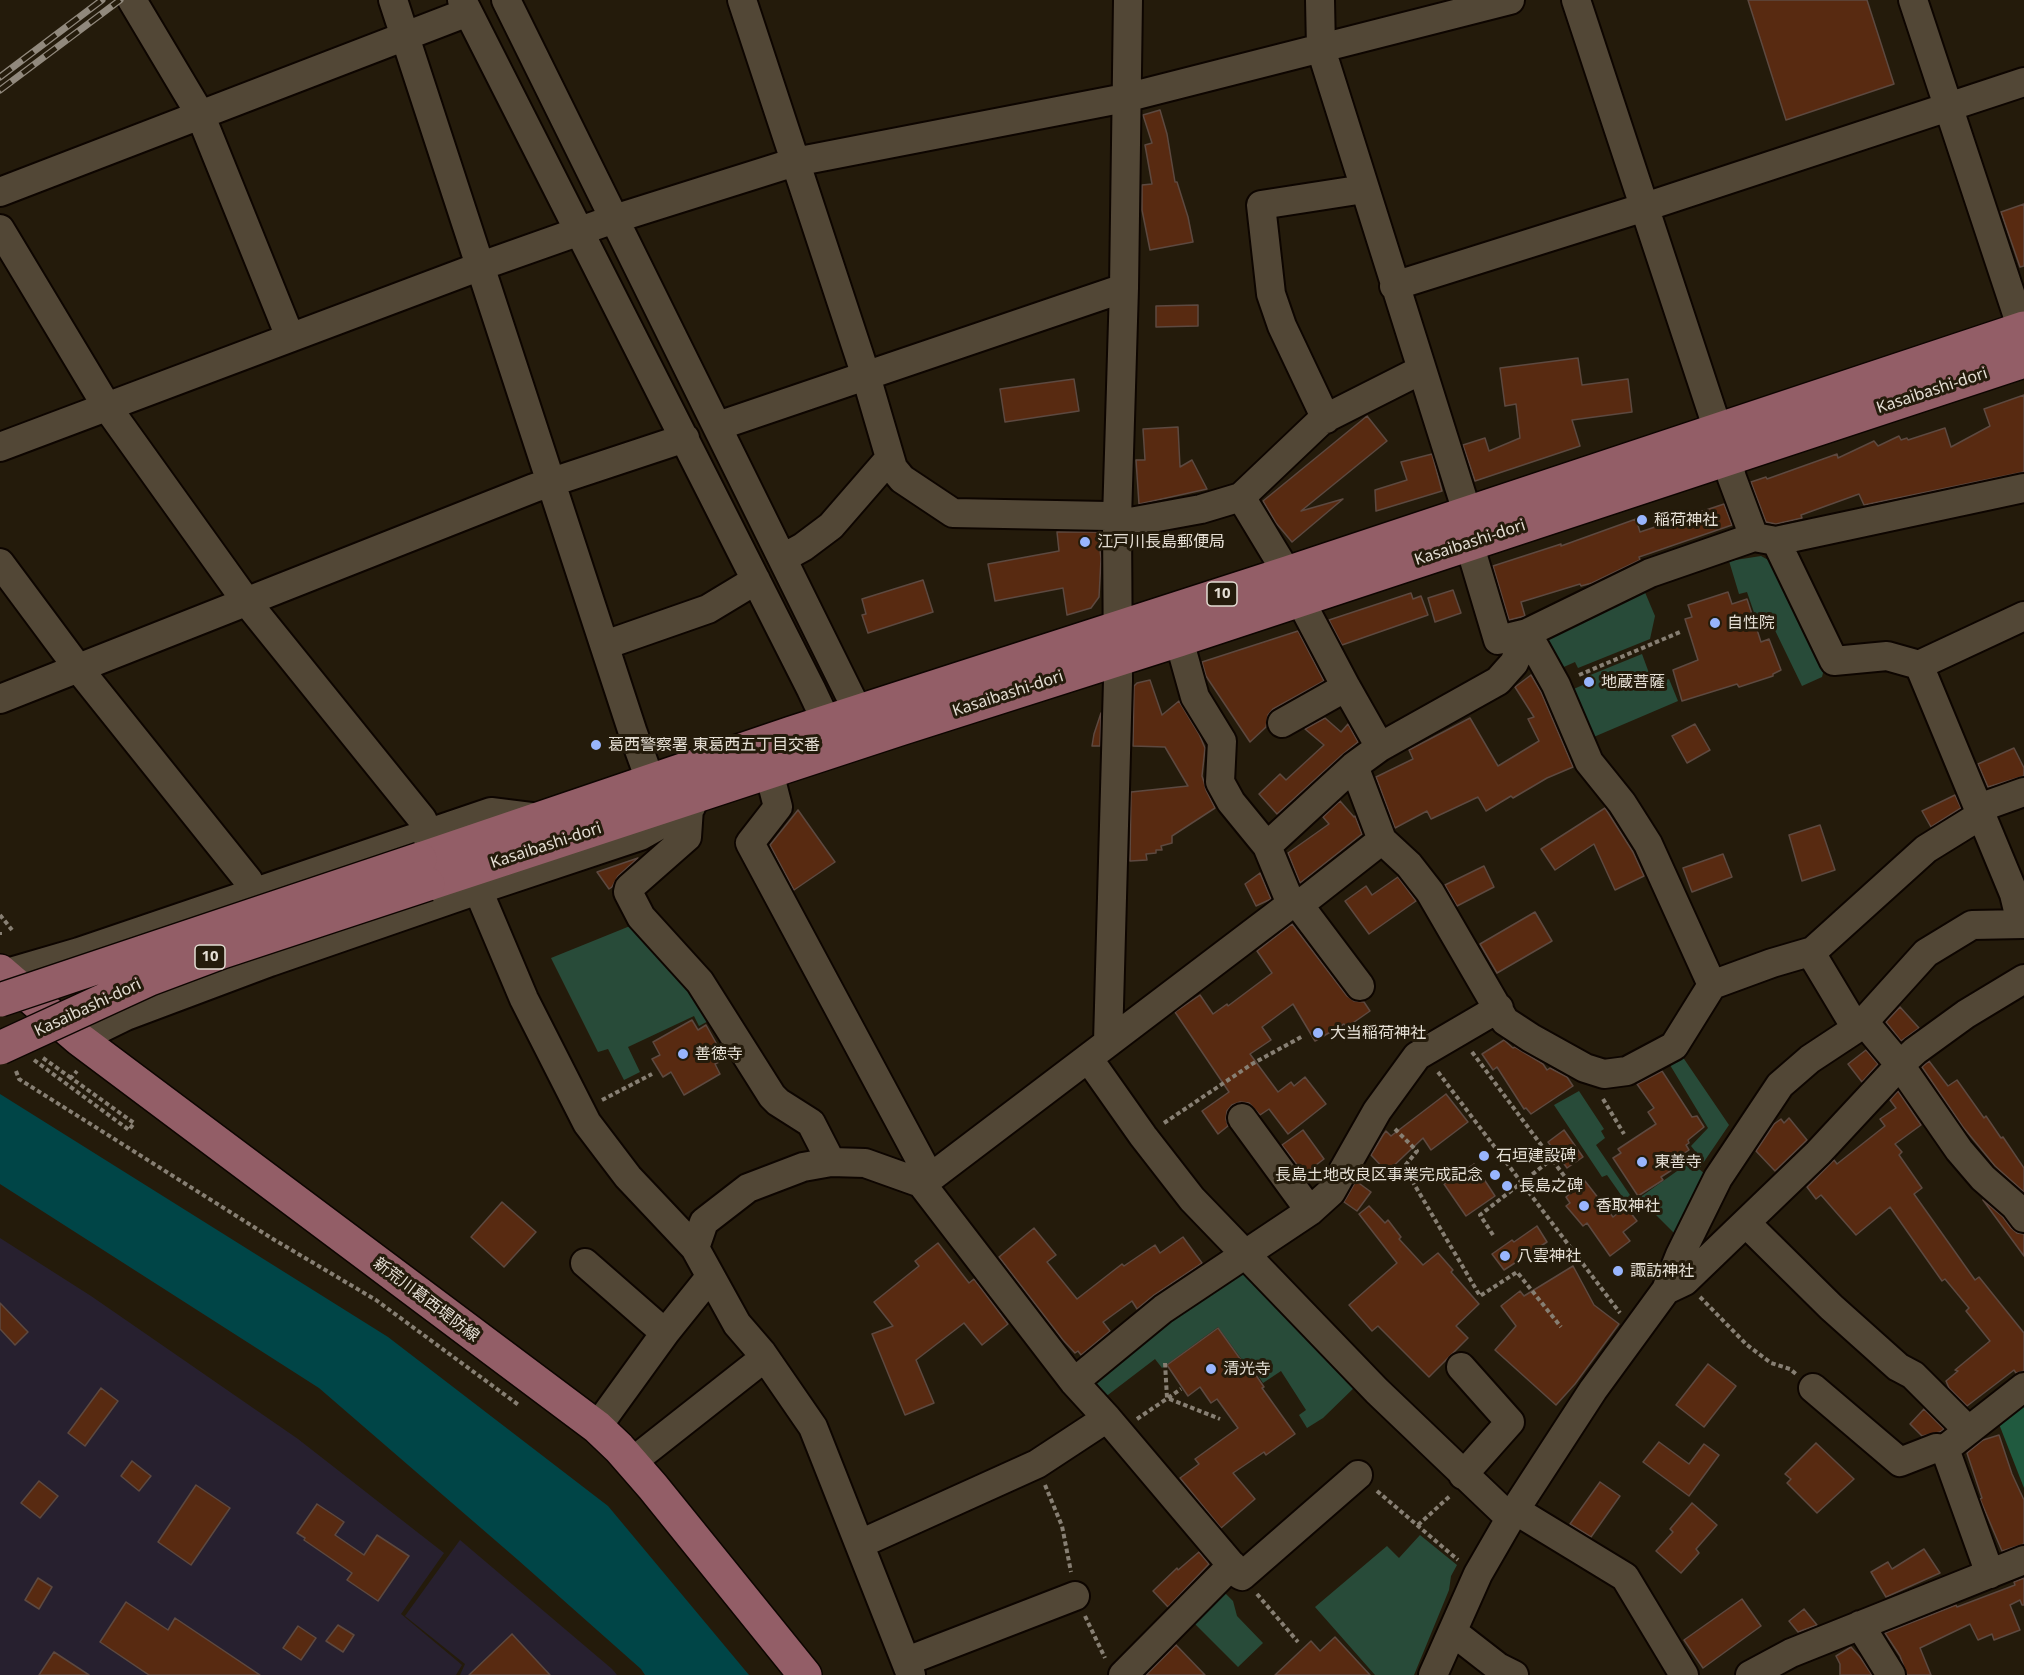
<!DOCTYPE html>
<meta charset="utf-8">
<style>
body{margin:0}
canvas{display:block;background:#241b0b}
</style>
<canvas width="2024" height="1675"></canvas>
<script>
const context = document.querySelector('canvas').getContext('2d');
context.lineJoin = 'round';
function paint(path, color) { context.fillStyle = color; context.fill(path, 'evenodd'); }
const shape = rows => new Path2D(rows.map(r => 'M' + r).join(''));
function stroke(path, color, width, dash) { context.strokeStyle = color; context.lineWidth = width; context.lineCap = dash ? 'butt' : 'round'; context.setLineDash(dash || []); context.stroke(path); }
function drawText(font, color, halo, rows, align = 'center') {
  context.font = font + ' "Noto Sans","Noto Sans JP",sans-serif'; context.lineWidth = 6; context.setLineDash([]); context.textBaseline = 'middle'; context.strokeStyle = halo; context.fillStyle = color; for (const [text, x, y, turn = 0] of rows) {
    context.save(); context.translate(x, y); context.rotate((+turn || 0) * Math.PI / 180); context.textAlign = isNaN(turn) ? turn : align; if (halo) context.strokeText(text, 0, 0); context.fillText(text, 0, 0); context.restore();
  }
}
const industrial = shape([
 [0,1238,91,1296,298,1439,444,1553,401,1614,462,1665,456,1675,0,1675],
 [460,1540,612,1669,617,1675,460,1675,465,1664,405,1616]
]);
const green = shape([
 [1761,556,1772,562,1824,669,1822,677,1802,686,1771,622,1759,627,1747,592,1739,594,1729,561],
 [1644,590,1655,616,1650,639,1578,668,1575,662,1557,670,1542,639],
 [1642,654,1653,684,1669,679,1678,701,1589,739,1567,692,1585,684,1583,678],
 [635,924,714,1018,699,1026,694,1016,628,1047,640,1072,624,1080,608,1049,598,1052,551,958],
 [1680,1053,1729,1125,1699,1169,1706,1175,1675,1234,1639,1198,1680,1169,1676,1163,1695,1151,1691,1146,1708,1128,1667,1060],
 [1579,1091,1604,1129,1601,1131,1605,1138,1596,1145,1632,1198,1626,1202,1607,1175,1602,1177,1554,1105],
 [1243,1269,1359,1383,1323,1418,1307,1428,1299,1415,1306,1410,1281,1371,1263,1383,1250,1363,1246,1365,1218,1327,1162,1368,1155,1359,1100,1401,1085,1382],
 [1420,1535,1457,1565,1451,1576,1449,1590,1414,1675,1375,1675,1315,1607,1387,1546,1399,1558],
 [1221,1589,1233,1601,1237,1616,1263,1643,1238,1667,1191,1620]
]);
const forest = shape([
 [2024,1406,2024,1488,1999,1424]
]);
const water = shape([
 [0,1094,388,1337,608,1506,749,1675,645,1675,641,1669,518,1560,319,1388,0,1184]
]);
const building = shape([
 [1748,0,1867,0,1894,84,1786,120,1748,0],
 [1160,110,1167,134,1175,182,1177,182,1188,217,1193,242,1150,250,1142,210,1142,185,1152,184,1145,145,1152,143,1143,115,1160,110],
 [2024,204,2024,266,2020,267,2001,212,2024,204],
 [1198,305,1198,326,1156,327,1156,306,1198,305],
 [1578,358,1582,385,1628,379,1632,412,1572,420,1580,446,1475,481,1463,445,1485,438,1489,451,1520,438,1516,404,1505,406,1500,368,1578,358],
 [1074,379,1079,411,1005,422,1000,389,1074,379],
 [2024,395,2024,472,1864,505,1859,494,1801,515,1802,518,1776,524,1766,522,1751,482,1766,477,1767,479,1837,454,1838,458,1874,441,1878,446,1899,436,1901,440,1907,438,1908,440,1945,428,1951,447,1990,426,1984,409,2024,395],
 [1367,416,1387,441,1301,511,1343,499,1292,542,1276,523,1263,501,1367,416],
 [1178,427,1180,467,1192,460,1207,489,1139,504,1136,460,1145,460,1143,429,1178,427],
 [1432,454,1442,491,1376,511,1375,490,1407,480,1401,462,1432,454],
 [1724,504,1732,525,1639,557,1640,560,1592,583,1581,586,1580,584,1521,602,1525,616,1509,620,1493,566,1561,544,1561,546,1636,519,1640,532,1724,504],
 [1057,532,1098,532,1101,559,1099,597,1091,608,1067,615,1063,588,995,601,988,564,1059,551,1057,532],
 [923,580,933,612,868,633,862,615,866,614,862,599,923,580],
 [1453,590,1461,613,1435,622,1428,598,1453,590],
 [1728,592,1732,604,1747,599,1761,642,1769,639,1781,670,1773,674,1773,676,1739,687,1737,684,1682,701,1673,670,1698,660,1685,619,1692,617,1688,605,1728,592],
 [1411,593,1413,599,1421,596,1428,615,1342,645,1329,620,1411,593],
 [1298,631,1324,681,1273,709,1268,715,1266,727,1250,742,1206,676,1202,662,1298,631],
 [1531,675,1541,692,1573,767,1547,778,1513,798,1511,796,1486,811,1478,797,1431,819,1427,811,1395,828,1376,777,1413,759,1409,750,1470,718,1498,766,1539,741,1528,719,1534,717,1515,687,1531,675],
 [1150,680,1162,715,1179,701,1199,734,1205,748,1202,776,1204,782,1206,790,1215,808,1172,836,1172,843,1161,846,1162,850,1156,850,1156,853,1146,854,1147,860,1130,861,1131,792,1188,786,1165,747,1133,746,1134,686,1137,683,1150,680],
 [1101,713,1100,746,1092,746,1094,734,1101,713],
 [1325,718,1341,732,1348,724,1358,742,1343,754,1277,814,1259,794,1280,774,1286,780,1324,745,1305,729,1325,718],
 [1695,724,1710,750,1687,763,1672,736,1695,724],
 [2014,748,2024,768,2024,776,1988,787,1978,764,2014,748],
 [1955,795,1961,808,1931,827,1922,811,1955,795],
 [1340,801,1354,817,1355,816,1362,834,1300,883,1288,853,1329,824,1323,817,1340,801],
 [1605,808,1633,852,1644,876,1615,890,1594,844,1555,870,1541,849,1605,808],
 [798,810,835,862,794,890,770,845,798,810],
 [1820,825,1835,870,1802,881,1789,835,1820,825],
 [1723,854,1732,877,1692,892,1683,868,1723,854],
 [638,858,618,876,612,887,609,889,597,872,638,858],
 [1484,866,1494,887,1457,906,1445,885,1484,866],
 [1260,873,1271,899,1256,906,1245,884,1260,873],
 [1398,877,1416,901,1369,934,1345,901,1366,886,1372,895,1398,877],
 [1535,912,1552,941,1497,973,1480,944,1535,912],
 [1292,924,1347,996,1354,1001,1364,1002,1370,1011,1347,1027,1344,1024,1315,1041,1293,1004,1262,1027,1271,1040,1250,1054,1278,1092,1291,1082,1294,1086,1305,1077,1326,1104,1288,1134,1269,1109,1260,1115,1249,1103,1240,1102,1232,1105,1227,1111,1226,1119,1228,1126,1218,1134,1202,1111,1229,1092,1175,1012,1200,995,1213,1014,1227,1004,1228,1006,1272,973,1257,951,1292,924],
 [1900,1007,1919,1028,1901,1041,1886,1022,1900,1007],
 [692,1020,698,1030,706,1025,725,1059,715,1064,720,1074,684,1095,671,1072,663,1077,652,1059,660,1055,653,1042,692,1020],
 [1504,1040,1513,1048,1515,1047,1543,1064,1547,1070,1550,1068,1567,1077,1573,1086,1531,1114,1526,1108,1524,1109,1497,1067,1493,1070,1482,1054,1504,1040],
 [1866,1050,1878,1064,1862,1082,1848,1064,1866,1050],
 [1929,1061,1948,1086,1957,1080,1984,1118,1986,1116,2001,1138,2003,1137,2024,1168,2024,1192,1995,1166,1963,1127,1922,1067,1929,1061],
 [1662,1071,1692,1117,1697,1116,1704,1127,1688,1140,1689,1143,1686,1145,1689,1150,1671,1162,1675,1168,1661,1177,1663,1180,1638,1196,1613,1158,1621,1153,1618,1149,1656,1124,1648,1112,1654,1108,1637,1084,1662,1071],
 [1898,1091,1921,1125,1895,1144,1902,1152,1899,1155,1922,1188,1914,1194,1975,1280,1979,1277,2024,1333,2024,1371,2016,1373,2014,1370,1967,1406,1949,1388,1946,1381,1958,1371,1955,1370,1990,1341,1966,1311,1969,1308,1945,1279,1942,1281,1890,1207,1856,1235,1821,1195,1816,1199,1807,1187,1834,1160,1837,1164,1885,1126,1880,1119,1896,1108,1890,1100,1898,1091],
 [1446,1094,1468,1122,1431,1150,1423,1138,1387,1172,1371,1155,1383,1135,1386,1131,1391,1136,1446,1094],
 [1789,1118,1807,1140,1775,1171,1756,1151,1774,1124,1781,1119,1784,1123,1789,1118],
 [1303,1130,1324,1159,1304,1174,1282,1145,1303,1130],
 [1564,1130,1583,1157,1567,1168,1548,1142,1564,1130],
 [1474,1164,1495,1196,1466,1216,1444,1184,1474,1164],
 [1356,1181,1371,1192,1357,1211,1344,1202,1356,1181],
 [1585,1181,1613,1217,1626,1207,1637,1221,1623,1232,1630,1241,1610,1256,1587,1223,1583,1226,1566,1206,1570,1203,1566,1197,1585,1181],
 [1983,1200,2003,1217,2011,1228,2017,1233,2024,1234,2024,1256,1983,1200],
 [502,1202,536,1232,504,1267,471,1237,502,1202],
 [1369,1206,1385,1223,1388,1220,1401,1237,1399,1239,1423,1265,1438,1253,1453,1270,1451,1272,1479,1304,1456,1326,1468,1338,1429,1377,1378,1326,1372,1331,1349,1305,1397,1263,1359,1214,1369,1206],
 [1537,1226,1547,1242,1504,1270,1492,1254,1512,1240,1514,1242,1537,1226],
 [1034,1228,1056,1255,1047,1262,1077,1299,1122,1264,1124,1266,1155,1245,1160,1253,1183,1237,1202,1263,1154,1295,1137,1309,1132,1301,1103,1322,1110,1331,1081,1355,1078,1351,1075,1353,1063,1340,999,1257,1034,1228],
 [938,1243,969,1283,974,1279,1008,1324,982,1345,964,1323,916,1360,934,1403,905,1415,872,1334,893,1326,874,1302,919,1266,915,1261,938,1243],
 [1573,1266,1594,1305,1619,1324,1575,1384,1556,1405,1495,1350,1516,1326,1501,1306,1520,1291,1524,1296,1573,1266],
 [0,1303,28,1332,15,1345,0,1329,0,1303],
 [1218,1328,1246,1367,1249,1365,1264,1387,1262,1388,1295,1434,1266,1455,1264,1452,1233,1473,1255,1499,1221,1528,1180,1478,1199,1464,1195,1459,1238,1428,1217,1399,1211,1403,1200,1387,1188,1396,1167,1365,1218,1328],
 [1708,1364,1736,1386,1704,1427,1676,1405,1708,1364],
 [101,1388,118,1401,85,1446,68,1433,101,1388],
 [1924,1409,1944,1429,1940,1432,1922,1436,1910,1424,1924,1409],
 [1999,1435,2012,1474,2024,1500,2024,1544,2002,1551,1980,1499,1982,1498,1967,1453,1983,1440,1999,1435],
 [1659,1442,1689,1464,1704,1444,1719,1455,1689,1496,1643,1462,1659,1442],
 [1816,1443,1854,1479,1817,1513,1787,1483,1791,1479,1785,1474,1816,1443],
 [132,1461,151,1476,139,1491,121,1476,132,1461],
 [39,1481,58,1496,40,1518,21,1503,39,1481],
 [1600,1482,1620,1496,1591,1537,1570,1524,1600,1482],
 [196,1485,230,1508,191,1565,158,1542,196,1485],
 [1692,1503,1717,1525,1696,1549,1699,1553,1681,1573,1656,1551,1673,1532,1670,1529,1692,1503],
 [317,1504,344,1522,335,1535,364,1555,377,1535,409,1556,378,1601,347,1580,352,1573,304,1540,305,1538,297,1533,317,1504],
 [1924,1549,1940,1573,1886,1597,1871,1572,1888,1562,1892,1569,1924,1549],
 [1199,1552,1209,1564,1168,1607,1153,1591,1177,1568,1178,1570,1199,1552],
 [38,1578,52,1587,39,1609,25,1600,38,1578],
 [2024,1578,2024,1605,2022,1605,2020,1600,2010,1605,2020,1630,1994,1640,1992,1634,1978,1640,1970,1624,1920,1648,1931,1675,1907,1675,1900,1656,1885,1633,1956,1605,1957,1607,2015,1585,2014,1582,2024,1578],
 [1742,1599,1761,1626,1703,1668,1684,1640,1742,1599],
 [126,1602,168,1630,175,1618,260,1675,149,1675,100,1642,126,1602],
 [1804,1609,1817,1625,1798,1632,1789,1621,1804,1609],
 [338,1625,354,1635,343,1652,326,1641,338,1625],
 [298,1626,316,1638,301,1660,283,1648,298,1626],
 [512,1634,550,1675,469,1675,512,1634],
 [1335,1637,1370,1675,1275,1675,1311,1641,1320,1651,1335,1637],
 [1176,1645,1205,1675,1146,1675,1176,1645],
 [1851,1647,1860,1657,1872,1675,1840,1675,1840,1664,1836,1656,1851,1647],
 [54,1652,89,1675,39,1675,54,1652]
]);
const path = shape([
 [1579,675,1680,632],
 [0,915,12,930],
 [0,932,0,935],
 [1472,1052,1565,1177],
 [43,1058,71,1078],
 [34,1060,129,1130,134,1123,71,1078,77,1071],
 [16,1071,19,1079,273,1239,376,1300,520,1406],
 [1438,1072,1620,1313],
 [1603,1099,1624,1134],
 [602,1100,652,1074],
 [1164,1123,1252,1064,1303,1036],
 [1395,1129,1417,1151,1404,1167,1480,1296,1517,1272,1561,1327],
 [1493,1235,1480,1215,1552,1159],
 [1700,1297,1747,1345,1771,1363,1790,1369,1796,1374],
 [1165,1363,1167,1398,1220,1419],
 [1137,1419,1181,1389],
 [1045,1485,1062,1526,1071,1572],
 [1377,1491,1458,1560],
 [1418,1525,1450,1496],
 [1257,1594,1298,1642],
 [1085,1616,1105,1658]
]);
const minor = shape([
 [132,0,200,114,290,337],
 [393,0,633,733,650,780],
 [462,0,811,689,836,742],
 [506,0,868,732],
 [742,0,866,376,893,468,902,479,953,513,1107,516,1130,522,1201,509,1241,497,1322,420,1421,370],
 [1320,0,1321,49,1467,512],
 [1576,0,1718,430],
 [1913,0,2022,329],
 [0,192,468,12],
 [0,229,107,407,246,601,422,819,429,834],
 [1394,286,1645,207,2024,82],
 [1326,419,1282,326,1271,294,1261,205,1364,189],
 [718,426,1124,288],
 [0,447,481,266,614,219,795,162,1125,98,1510,0],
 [1727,458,1732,478,1754,537],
 [1241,497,1287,573],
 [1776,541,1834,661,1887,656,1919,665,2024,616],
 [783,558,803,547,831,526,890,458],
 [0,563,78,668,248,880,253,892],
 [1300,600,1346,687,1380,747],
 [1179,640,1195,697,1222,741,1220,782,1231,802,1267,846,1291,904],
 [605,645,708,609,756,580],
 [1919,665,2014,894,2021,923],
 [0,699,534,488,685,438],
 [1282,723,1346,687],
 [1354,766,1382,840,1409,865,1430,892,1505,1021,1531,1038,1585,1068,1604,1074,1627,1071,1674,1046,1712,985,1648,844,1622,803,1589,762,1556,685,1527,633,1498,640,1469,543],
 [769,772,778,807,750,843,930,1178],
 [689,808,687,837,629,888,628,892,641,917,700,982,772,1096,778,1102,811,1123,831,1162],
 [1979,808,2024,792],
 [1267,846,1354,766,1380,747,1498,681,1514,663,1527,633,1650,573,1754,537,1776,541,2024,488],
 [478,890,524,999,587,1123,628,1177,695,1248,737,1324,762,1353,813,1427,911,1675],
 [1299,905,1360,986],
 [1813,951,1814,958,1856,1028],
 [0,975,79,952,491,812,539,818],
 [1712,985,1772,963,1813,951,1926,849,1981,815],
 [1864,1022,1900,1065,1959,1150,1983,1178,2015,1206,2024,1218],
 [79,1039,126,1016,270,962,478,890,640,836,691,807],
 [1108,1042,1118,681,1117,519,1124,288,1128,0],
 [1088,1058,1143,1136,1192,1199,1377,1391,1510,1518],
 [1242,1118,1310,1211],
 [921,1183,1074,1382,1107,1418,1240,1575,1242,1576,1358,1475],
 [1746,1223,1831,1307,1898,1367,1913,1375,1968,1430],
 [695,1248,704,1222,748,1188,803,1167,831,1162,865,1163,921,1183,930,1178,1291,904,1299,905,1382,840],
 [585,1263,665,1333],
 [1666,1290,1685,1281,1818,1153,1900,1065,1915,1051,1966,1014,2024,979],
 [1461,1367,1510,1422,1463,1475],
 [1074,1382,1163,1309,1310,1211,1331,1192,1377,1111,1417,1056,1499,1008],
 [1813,1388,1900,1462,1936,1448,1945,1449],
 [597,1427,665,1333,710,1277],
 [632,1462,759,1362,762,1353],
 [1515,1510,1625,1577,1684,1675],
 [860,1544,1037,1464,1107,1418],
 [1990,1574,1945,1449,2024,1387],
 [1860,1625,1891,1675],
 [1453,1632,1498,1667,1514,1675],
 [907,1661,1075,1596],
 [1123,1675,1232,1565],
 [1433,1675,1478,1574,1515,1510,1593,1390,1666,1290,1680,1255,1718,1178,1780,1085,1810,1059,1860,1026,1926,953,1972,925,2024,924],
 [1750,1675,1791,1653,2024,1560]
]);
const major = shape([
 [420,859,791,733,1287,573,2024,328],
 [428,884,900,729,1179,640,2024,361],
 [0,971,79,1039,597,1427,619,1448,653,1487,805,1675]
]);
const rail = shape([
 [0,77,102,0],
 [0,90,120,0]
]);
const majorBridge = shape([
 [0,1000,420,859],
 [0,1048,150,979,222,952,428,884]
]);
const markers = [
 [1642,520,6,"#98b5fd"],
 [1085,542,6,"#98b5fd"],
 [1715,623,6,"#98b5fd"],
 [1589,682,6,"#98b5fd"],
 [596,745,6,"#98b5fd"],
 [1318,1033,6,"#98b5fd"],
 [683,1054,6,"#98b5fd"],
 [1484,1156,6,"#98b5fd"],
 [1642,1162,6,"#98b5fd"],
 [1495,1175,6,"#98b5fd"],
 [1507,1186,6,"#98b5fd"],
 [1584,1206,6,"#98b5fd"],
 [1505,1256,6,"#98b5fd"],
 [1618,1271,6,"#98b5fd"],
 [1211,1369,6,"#98b5fd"]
];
const shields = [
 [1222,594,30],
 [210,957,30]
];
const shieldNames = [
 ["10",1222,594],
 ["10",210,957]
];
const streetNames = [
 ["Kasaibashi-dori",1932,391,-18],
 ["Kasaibashi-dori",1470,543,-18],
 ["Kasaibashi-dori",1008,694,-18],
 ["Kasaibashi-dori",546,846,-18],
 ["Kasaibashi-dori",88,1008,-25],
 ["新荒川葛西堤防線",426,1300,37]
];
const poiNames = [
 ["稲荷神社",1654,520],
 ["江戸川長島郵便局",1097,542],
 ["自性院",1727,623],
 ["地蔵菩薩",1601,682],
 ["葛西警察署 東葛西五丁目交番",608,745],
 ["大当稲荷神社",1330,1033],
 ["善徳寺",695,1054],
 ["石垣建設碑",1496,1156],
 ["東善寺",1654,1162],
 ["長島土地改良区事業完成記念",1483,1175,"right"],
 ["長島之碑",1519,1186],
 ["香取神社",1596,1206],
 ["八雲神社",1517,1256],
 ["諏訪神社",1630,1271],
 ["清光寺",1223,1369]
];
paint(industrial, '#27202f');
paint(green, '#284b39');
paint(forest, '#205a3f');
paint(water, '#004547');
paint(building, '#582a11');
stroke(building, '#5d4940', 1.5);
stroke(minor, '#0d0500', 32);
stroke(major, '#0d0500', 36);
stroke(path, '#877f73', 4, [4.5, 3]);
stroke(minor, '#524736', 28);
stroke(major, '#935e67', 33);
stroke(rail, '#91897d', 7);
stroke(rail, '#241b0b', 4.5, [14]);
stroke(majorBridge, '#0d0500', 36, []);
stroke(majorBridge, '#935e67', 33);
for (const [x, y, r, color] of markers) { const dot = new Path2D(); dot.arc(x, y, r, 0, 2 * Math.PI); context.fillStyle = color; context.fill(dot); stroke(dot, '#241b0b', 2); }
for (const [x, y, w] of shields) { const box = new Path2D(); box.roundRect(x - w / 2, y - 12, w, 24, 4.5); context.fillStyle = '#241b0b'; context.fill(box); stroke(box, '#e4ded4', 1.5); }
drawText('bold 15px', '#e4ded4', null, shieldNames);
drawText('16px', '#e4ded4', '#241b0b', streetNames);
drawText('16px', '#e4ded4', '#241b0b', poiNames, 'left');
</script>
